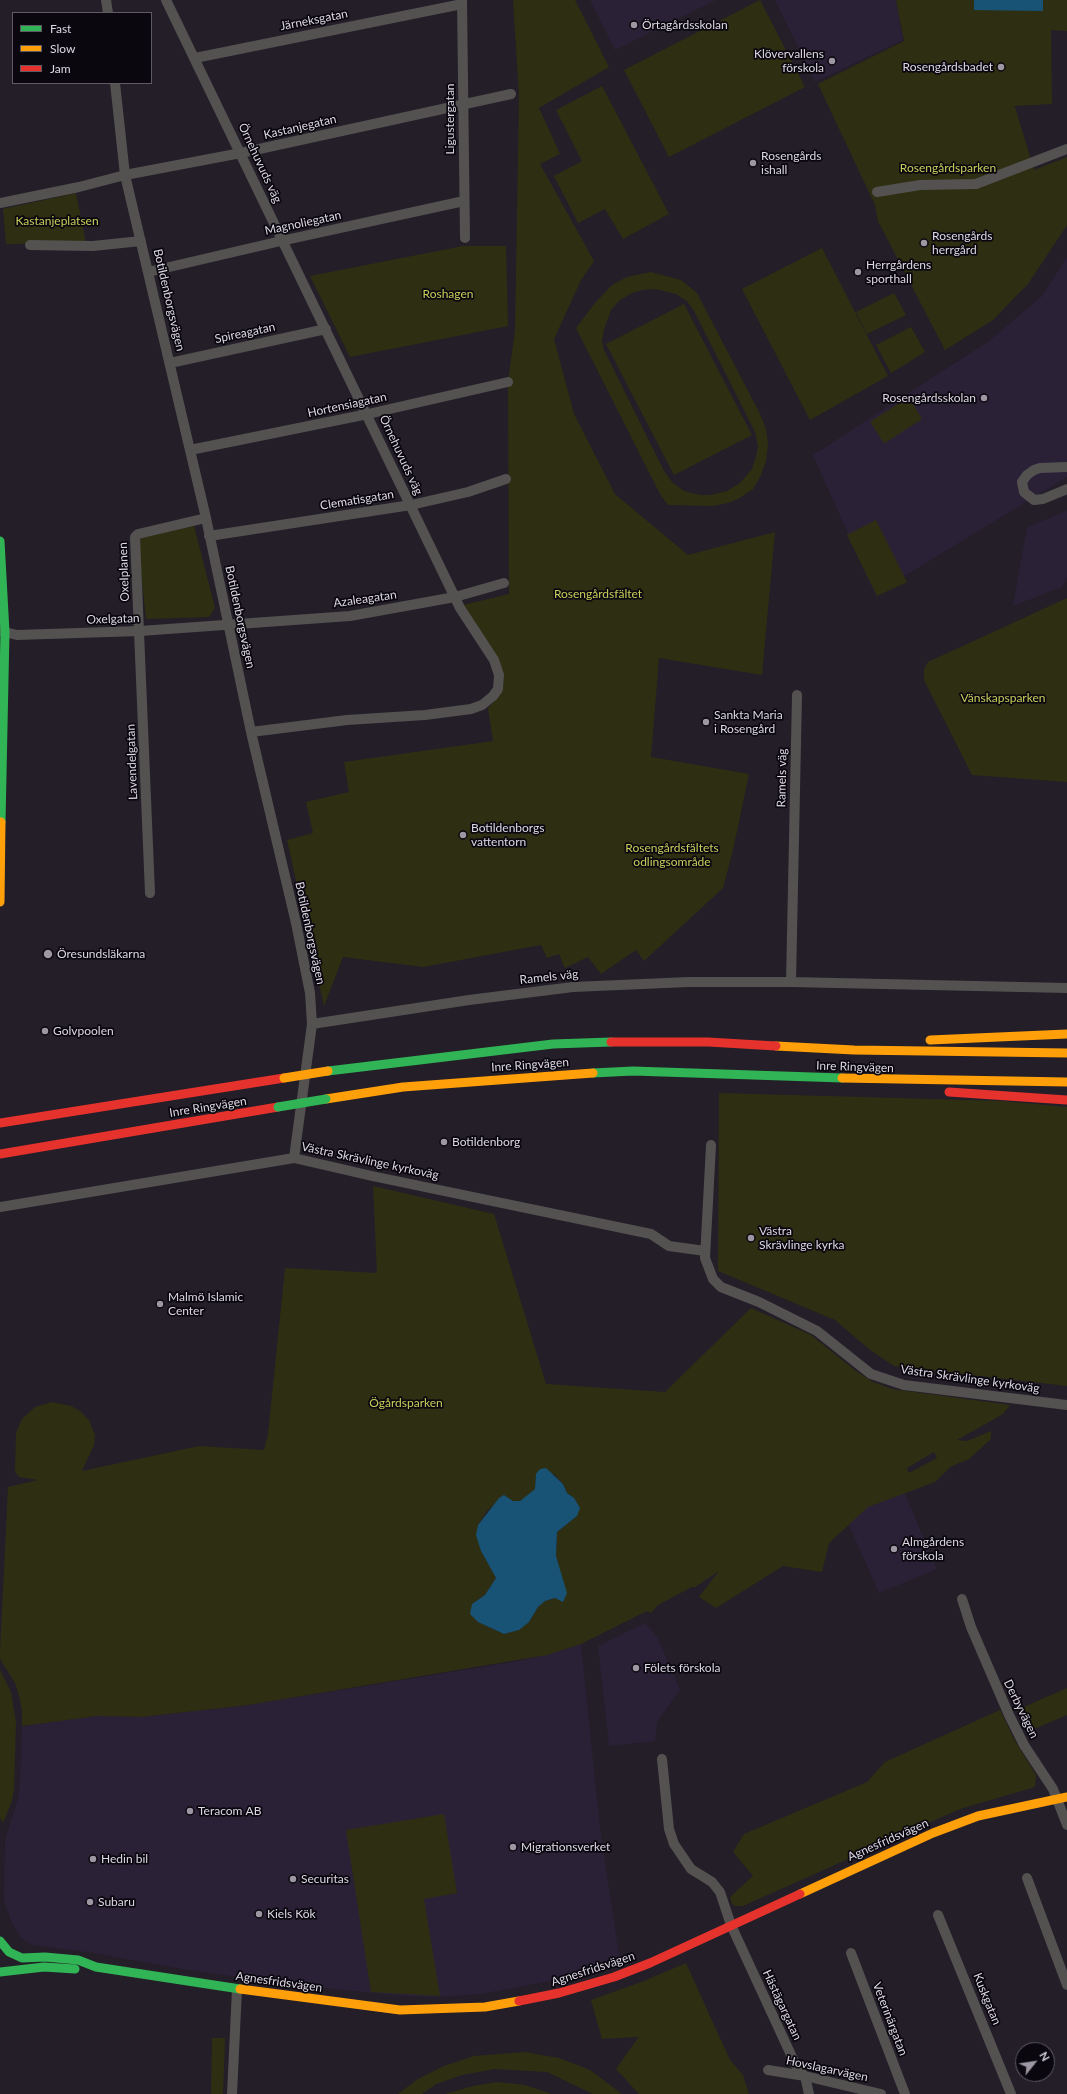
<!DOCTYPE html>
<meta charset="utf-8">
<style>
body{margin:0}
#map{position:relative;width:1067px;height:2094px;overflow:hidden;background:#231e28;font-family:Lato,sans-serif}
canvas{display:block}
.legend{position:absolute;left:12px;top:12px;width:140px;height:72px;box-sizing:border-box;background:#0a070e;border:1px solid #5e5b64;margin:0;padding:5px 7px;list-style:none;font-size:12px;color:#ddd8e4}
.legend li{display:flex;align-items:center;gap:8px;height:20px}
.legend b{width:20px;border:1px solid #5e5b64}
.north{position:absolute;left:1015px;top:2042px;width:40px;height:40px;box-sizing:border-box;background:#0a070e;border:1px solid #5e5b64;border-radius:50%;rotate:60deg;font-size:11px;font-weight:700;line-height:16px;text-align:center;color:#ddd8e4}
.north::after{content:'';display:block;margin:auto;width:14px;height:18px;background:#9c97a2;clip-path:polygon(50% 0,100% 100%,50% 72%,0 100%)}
</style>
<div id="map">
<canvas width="1067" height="2094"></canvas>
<ul class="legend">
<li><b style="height:5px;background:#30b455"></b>Fast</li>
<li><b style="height:5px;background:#ff9f0a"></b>Slow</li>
<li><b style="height:5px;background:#e5322d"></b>Jam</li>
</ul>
<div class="north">N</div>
</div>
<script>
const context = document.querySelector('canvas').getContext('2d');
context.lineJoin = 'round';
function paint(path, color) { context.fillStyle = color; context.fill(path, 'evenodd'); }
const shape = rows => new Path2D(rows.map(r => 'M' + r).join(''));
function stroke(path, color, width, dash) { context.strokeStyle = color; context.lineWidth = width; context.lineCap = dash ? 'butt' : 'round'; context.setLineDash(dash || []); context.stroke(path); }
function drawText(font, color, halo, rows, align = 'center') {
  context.font = font + ' Lato,sans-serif'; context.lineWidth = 3.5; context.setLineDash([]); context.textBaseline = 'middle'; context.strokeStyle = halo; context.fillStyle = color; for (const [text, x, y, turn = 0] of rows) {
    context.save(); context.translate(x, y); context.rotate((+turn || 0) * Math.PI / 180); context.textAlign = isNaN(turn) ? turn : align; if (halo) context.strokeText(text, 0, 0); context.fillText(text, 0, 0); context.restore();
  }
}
const built = shape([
 [590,0,716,0,615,50],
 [775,0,896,0,903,40,815,82],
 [1067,257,1067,477,875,594,813,455,989,341,1042,296],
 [1067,511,1067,577,1062,587,1013,606,1027,527],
 [903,1489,937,1569,879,1593,844,1514],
 [645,1623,658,1638,680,1690,657,1722,655,1741,609,1746,598,1646],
 [581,1644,600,1828,620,1962,602,1969,561,1979,481,1994,436,1997,404,1996,286,1984,176,1968,94,1953,31,1945,21,1938,11,1921,4,1901,5,1840,18,1799,20,1783,22,1726,97,1716,141,1717,248,1705,507,1663,547,1655]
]);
const green = shape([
 [513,0,575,0,609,67,539,108,560,154,540,164,594,261,581,280,554,339,574,414,615,494,688,555,775,532,762,675,659,658,651,757,749,774,733,850,723,888,644,961,636,950,601,974,588,957,565,968,559,954,547,958,541,945,423,967,343,957,324,1006,287,840,313,833,306,802,349,792,344,762,493,741,488,708,498,697,503,688,504,678,497,657,463,605,509,594,508,382,515,330,519,96],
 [760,0,805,87,669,157,624,70],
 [896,0,1067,0,1067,31,1051,30,1052,104,1013,106,1015,107,1034,170,1067,157,1067,225,1028,284,993,320,945,350,878,221,875,205,818,84,904,41],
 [602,86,669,214,623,239,605,209,578,223,554,176,582,161,556,110],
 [76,193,86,243,6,244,3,209],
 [463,246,506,246,508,326,350,357,310,276],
 [822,248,888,376,810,420,742,289],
 [651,272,681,280,697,293,760,414,766,429,768,444,766,461,761,475,753,489,738,499,728,503,713,506,668,505,660,494,576,328,595,303,612,285,627,277],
 [656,289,676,294,687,301,694,311,755,432,758,446,756,457,752,469,740,483,727,491,710,495,700,495,684,491,672,482,664,471,604,350,602,341,604,329,611,310,620,300,632,293,642,290],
 [894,293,906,315,867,334,856,312],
 [684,304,752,435,674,475,606,344],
 [911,327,925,352,891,373,876,345],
 [909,397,922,419,885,443,883,442,871,423,871,421],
 [876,520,907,582,877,596,847,535],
 [194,526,215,608,209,617,146,619,138,543,142,537],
 [1067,598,1067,782,972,775,924,680,924,669,928,662],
 [719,1093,1003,1101,1067,1107,1067,1386,894,1366,870,1350,835,1320,718,1271],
 [373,1186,494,1214,546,1384,665,1392,751,1308,811,1335,856,1371,873,1382,892,1389,1010,1405,1003,1414,957,1440,967,1441,991,1431,991,1439,969,1459,950,1467,935,1482,868,1507,829,1543,822,1572,783,1566,716,1608,699,1597,719,1571,695,1587,692,1587,658,1605,651,1613,647,1611,581,1644,547,1655,248,1705,141,1717,97,1716,22,1726,22,1710,19,1696,15,1683,0,1659,0,1652,8,1487,38,1480,19,1477,15,1472,16,1433,22,1419,35,1407,52,1402,71,1406,80,1411,89,1420,95,1435,94,1445,82,1471,199,1446,264,1450,268,1434,285,1268,377,1273],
 [934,1452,937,1458,909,1473,907,1468],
 [536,1474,554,1474,563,1484,567,1493,574,1498,577,1516,557,1532,556,1556,562,1579,564,1602,555,1598,545,1601,538,1607,529,1622,519,1629,504,1634,478,1622,472,1604,485,1595,496,1578,481,1551,478,1525,487,1511,504,1495,513,1501,520,1501,529,1495,535,1489],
 [0,1670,11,1692,16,1723,14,1788,12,1801,3,1823,0,1818],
 [1067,1688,1067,1715,1027,1732,1017,1710],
 [1000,1710,1014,1739,1036,1775,1035,1787,960,1809,743,1906,735,1906,732,1904,730,1897,753,1876,733,1852,744,1834,867,1782,885,1762],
 [444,1814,457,1893,424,1899,440,1996,371,1992,346,1830],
 [686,1963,730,2060,743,2075,749,2094,639,2094,616,2069,638,2038,645,2040,637,2037,602,2039,591,2000,644,1981],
 [212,2038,225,2038,223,2094,211,2094],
 [525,2052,559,2058,590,2070,622,2094,593,2094,547,2072,495,2069,462,2075,436,2084,422,2094,398,2094,418,2079,444,2066,474,2056],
 [497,2082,525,2085,552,2094,445,2094,473,2086]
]);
const water = shape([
 [974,0,1043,0,1043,11,974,10],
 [546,1468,563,1484,567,1493,574,1498,580,1508,577,1516,557,1532,556,1556,567,1593,563,1602,555,1598,545,1601,538,1607,529,1622,519,1630,504,1634,478,1622,470,1614,472,1604,485,1595,496,1578,481,1551,476,1535,478,1525,499,1498,504,1495,513,1501,520,1501,535,1489,536,1474,540,1469]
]);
const street = shape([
 [106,0,108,13],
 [166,0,460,608,494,660,499,675,498,689,493,696,482,705,471,709,425,715,347,720,251,732],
 [462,0,465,238],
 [195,58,462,4],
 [115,83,125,175,206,518,251,732,296,923,310,993,312,1024,294,1158],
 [877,192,920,185,976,184,1067,149],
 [0,203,79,187,125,175,241,153,511,94],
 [30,245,93,246,141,241],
 [148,272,281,241,464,201],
 [170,363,326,329],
 [190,450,368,414,508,382],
 [1067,467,1040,468,1034,470,1027,475,1022,482,1024,492,1034,500,1043,499,1067,489],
 [209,536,411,505,468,492,506,479],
 [0,631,17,635,140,631,350,616,455,597,504,583],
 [150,893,135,537,138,534,206,518],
 [791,982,797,695],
 [312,1024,469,1000,573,987,689,982,791,982,1067,988],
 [711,1145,705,1258,713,1279,721,1287,759,1302,817,1331,871,1374,904,1385,1067,1405],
 [0,1207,294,1158,372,1176,651,1234,669,1246,705,1251],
 [962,1599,971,1627,1009,1715,1024,1745,1053,1789,1067,1825],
 [662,1759,669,1829,674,1844,691,1869,712,1882,720,1892,731,1925,798,2070,805,2076,809,2094],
 [1027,1878,1067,1985],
 [938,1915,1011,2094],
 [851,1953,905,2094],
 [768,2070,805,2076,881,2094],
 [232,2094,237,1989]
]);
const fast = shape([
 [0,541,5,632,1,822],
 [328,1071,553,1044,611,1042],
 [593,1073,633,1071,842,1078],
 [0,1941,9,1952,22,1958,45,1957,78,1960,96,1967,240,1989],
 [0,1972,44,1967,75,1969]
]);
const slow = shape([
 [0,902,1,822],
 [930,1040,1067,1034],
 [776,1046,854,1050,1067,1053],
 [842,1078,1067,1082],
 [326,1099,403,1087,593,1073],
 [800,1894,933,1833,978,1816,1067,1797],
 [240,1989,400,2010,485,2007,519,2001]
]);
const jam = shape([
 [611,1042,708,1042,776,1046],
 [949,1092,1067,1100],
 [0,1123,284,1078],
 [0,1154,278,1107],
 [519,2001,559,1993,614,1977,650,1963,800,1894]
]);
const fastBridge = shape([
 [278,1107,326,1099]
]);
const slowBridge = shape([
 [284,1078,328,1071]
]);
const markers = [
 [634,25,4,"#9c97a2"],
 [832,61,4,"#9c97a2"],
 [1001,67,4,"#9c97a2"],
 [753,163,4,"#9c97a2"],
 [924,243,4,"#9c97a2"],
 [858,272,4,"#9c97a2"],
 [984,398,4,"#9c97a2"],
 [706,722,4,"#9c97a2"],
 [463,835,4,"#9c97a2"],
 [48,954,5,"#9c97a2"],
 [45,1031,4,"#9c97a2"],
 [444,1142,4,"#9c97a2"],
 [751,1238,4,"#9c97a2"],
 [160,1304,4,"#9c97a2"],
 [894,1549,4,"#9c97a2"],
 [636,1668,4,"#9c97a2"],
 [190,1811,4,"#9c97a2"],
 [513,1847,4,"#9c97a2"],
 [93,1859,4,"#9c97a2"],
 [293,1879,4,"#9c97a2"],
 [90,1902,4,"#9c97a2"],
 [259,1914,4,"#9c97a2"]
];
const streetNames = [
 ["Järneksgatan",314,20,-11],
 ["Ligustergatan",450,119,-90],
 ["Kastanjegatan",300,127,-13],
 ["Örnehuvuds väg",260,163,65],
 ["Magnoliegatan",303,223,-12],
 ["Botildenborgsvägen",169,300,77],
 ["Spireagatan",245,333,-12],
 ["Hortensiagatan",347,405,-12],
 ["Örnehuvuds väg",401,455,65],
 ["Clematisgatan",357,500,-9],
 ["Oxelplanen",124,572,-92],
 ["Azaleagatan",365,599,-8],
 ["Botildenborgsvägen",240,617,78],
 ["Oxelgatan",113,619,-2],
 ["Lavendelgatan",132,762,-92],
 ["Ramels väg",782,778,-89],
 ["Botildenborgsvägen",310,933,78],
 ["Ramels väg",549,977,-6],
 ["Inre Ringvägen",530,1065,-4],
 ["Inre Ringvägen",855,1067,2],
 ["Inre Ringvägen",208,1107,-9],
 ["Västra Skrävlinge kyrkoväg",370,1161,12],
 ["Västra Skrävlinge kyrkoväg",970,1379,8],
 ["Derbyvägen",1021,1709,64],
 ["Agnesfridsvägen",888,1840,-24],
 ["Agnesfridsvägen",593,1969,-18],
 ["Agnesfridsvägen",279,1982,8],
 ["Kuskgatan",987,1999,68],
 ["Hästägargatan",782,2005,65],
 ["Veterinärgatan",890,2019,69],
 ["Hovslagarvägen",827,2069,12]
];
const poiNames = [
 ["Örtagårdsskolan",642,25],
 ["Klövervallens",824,54,"right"],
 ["förskola",824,68,"right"],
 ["Rosengårdsbadet",993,67,"right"],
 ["Rosengårds",761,156],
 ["ishall",761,170],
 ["Rosengårds",932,236],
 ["herrgård",932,250],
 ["Herrgårdens",866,265],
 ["sporthall",866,279],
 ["Rosengårdsskolan",976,398,"right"],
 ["Sankta Maria",714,715],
 ["i Rosengård",714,729],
 ["Botildenborgs",471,828],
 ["vattentorn",471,842],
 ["Öresundsläkarna",57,954],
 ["Golvpoolen",53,1031],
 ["Botildenborg",452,1142],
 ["Västra",759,1231],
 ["Skrävlinge kyrka",759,1245],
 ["Malmö Islamic",168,1297],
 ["Center",168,1311],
 ["Almgårdens",902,1542],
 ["förskola",902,1556],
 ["Fölets förskola",644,1668],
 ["Teracom AB",198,1811],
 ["Migrationsverket",521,1847],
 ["Hedin bil",101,1859],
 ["Securitas",301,1879],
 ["Subaru",98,1902],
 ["Kiels Kök",267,1914]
];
const parkNames = [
 ["Rosengårdsparken",948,168],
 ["Kastanjeplatsen",57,221],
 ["Roshagen",448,294],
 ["Rosengårdsfältet",598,594],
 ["Vänskapsparken",1003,698],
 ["Rosengårdsfältets",672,848],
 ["odlingsområde",672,862],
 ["Ögårdsparken",406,1403]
];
paint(built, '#2a2136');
paint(green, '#2e2f12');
paint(water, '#185275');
stroke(street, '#545151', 10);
stroke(fast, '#30b455', 9);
stroke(slow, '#ff9f0a', 9);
stroke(jam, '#e5322d', 9);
stroke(fastBridge, '#30b455', 9);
stroke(slowBridge, '#ff9f0a', 9);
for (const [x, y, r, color] of markers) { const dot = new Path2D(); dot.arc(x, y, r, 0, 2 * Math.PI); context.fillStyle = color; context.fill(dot); stroke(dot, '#0a070e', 1.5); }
drawText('12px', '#ddd8e4', '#0a070e', streetNames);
drawText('12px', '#ddd8e4', '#0a070e', poiNames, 'left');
drawText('12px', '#c8cf5a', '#0a070e', parkNames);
</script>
